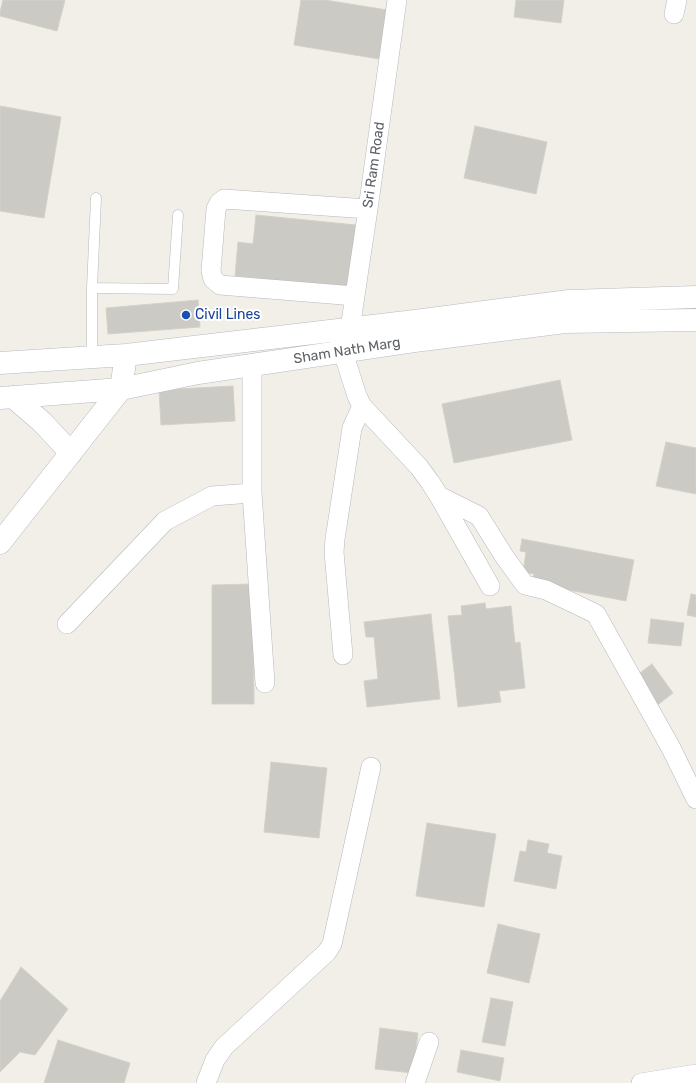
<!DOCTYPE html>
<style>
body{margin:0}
canvas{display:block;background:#f1efe8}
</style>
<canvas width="696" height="1083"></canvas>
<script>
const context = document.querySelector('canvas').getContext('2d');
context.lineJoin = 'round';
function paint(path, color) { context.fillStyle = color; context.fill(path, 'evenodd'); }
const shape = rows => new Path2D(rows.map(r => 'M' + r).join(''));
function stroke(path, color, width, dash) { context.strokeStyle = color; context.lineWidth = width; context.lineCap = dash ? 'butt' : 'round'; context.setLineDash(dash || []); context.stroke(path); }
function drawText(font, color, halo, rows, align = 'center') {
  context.font = font + ' Rubik,sans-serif'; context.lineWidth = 4; context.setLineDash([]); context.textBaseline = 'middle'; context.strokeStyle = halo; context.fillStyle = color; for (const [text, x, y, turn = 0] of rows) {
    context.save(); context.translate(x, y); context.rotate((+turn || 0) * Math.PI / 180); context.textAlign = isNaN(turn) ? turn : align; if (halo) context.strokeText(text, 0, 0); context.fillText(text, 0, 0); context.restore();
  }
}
const building = shape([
 [3,0,65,0,57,31,0,16,0,12,3,0],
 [301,0,325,0,387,10,379,59,294,45,301,0],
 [516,0,564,0,561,23,514,17,516,0],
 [0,106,61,117,44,218,0,211,0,106],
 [475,126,547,142,536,194,464,178,475,126],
 [256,215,356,225,350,287,235,276,238,242,253,244,256,215],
 [198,300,200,327,108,334,106,308,198,300],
 [560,380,572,440,454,463,442,404,560,380],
 [233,386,235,421,161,425,159,390,233,386],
 [666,442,696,448,696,494,656,486,666,442],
 [522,539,634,560,626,601,532,583,534,574,523,572,526,552,520,551,522,539],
 [253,584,254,704,212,704,212,585,253,584],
 [691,594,696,595,696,617,687,615,691,594],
 [485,603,486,609,511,606,515,643,520,642,525,688,499,691,501,702,458,707,448,616,462,615,461,606,485,603],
 [431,614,440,699,367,707,364,681,378,679,374,637,366,637,364,622,431,614],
 [651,619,684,623,681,646,648,643,651,619],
 [652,664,673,693,655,707,633,678,652,664],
 [271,762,327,768,319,838,264,832,271,762],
 [427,823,496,834,484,907,416,896,427,823],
 [528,840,549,844,547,853,562,856,556,889,514,881,520,851,526,852,528,840],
 [498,924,540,934,529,983,487,973,498,924],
 [21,967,68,1009,35,1055,20,1052,0,1072,0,1001,21,967],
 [491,998,513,1002,505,1046,482,1042,491,998],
 [380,1028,418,1033,413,1073,375,1069,380,1028],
 [58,1040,130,1063,124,1083,44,1083,58,1040],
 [461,1050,504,1058,500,1081,457,1072,461,1050]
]);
const lane = shape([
 [92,288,96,198],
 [92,357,92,288,173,289,178,215]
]);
const street = shape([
 [674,14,677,0],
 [355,296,220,285,213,279,211,271,216,209,219,203,224,199,368,209],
 [350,329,368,209,397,0],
 [343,352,357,396,362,406,419,467,430,482,439,496,490,586],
 [252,365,252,493,265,683],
 [439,496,479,516,504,556,525,585,546,590,596,614,671,748,696,799],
 [67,624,165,521,212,496,252,493],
 [343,655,334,552,335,539,352,428,362,406],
 [206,1083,215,1060,224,1047,327,952,332,944,371,767],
 [415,1083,429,1042],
 [641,1083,696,1074]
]);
const secondary = shape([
 [0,363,126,355,415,321,569,301,696,297],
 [13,397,42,422,71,453],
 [0,398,121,389,198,373,414,341,565,322,696,320],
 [0,543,121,389,126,355]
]);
const markers = [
 [186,315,5,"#1a4fb4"]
];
const streetNames = [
 ["Sri Ram Road",374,165,-82],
 ["Sham Nath Marg",347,351,-9]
];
const transitNames = [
 ["Civil Lines",195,315]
];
paint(building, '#cccac5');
stroke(building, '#d6d1c6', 1);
stroke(lane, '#b5b8bc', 11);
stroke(street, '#b5b8bc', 20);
stroke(secondary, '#b6babf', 23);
stroke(lane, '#fff', 10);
stroke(street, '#fff', 19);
stroke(secondary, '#fff', 22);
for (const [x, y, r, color] of markers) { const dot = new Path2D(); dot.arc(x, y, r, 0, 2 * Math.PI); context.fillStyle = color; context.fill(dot); stroke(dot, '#fff', 1.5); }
drawText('14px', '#5f6368', '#fff', streetNames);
drawText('14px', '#164399', '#fff', transitNames, 'left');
</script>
